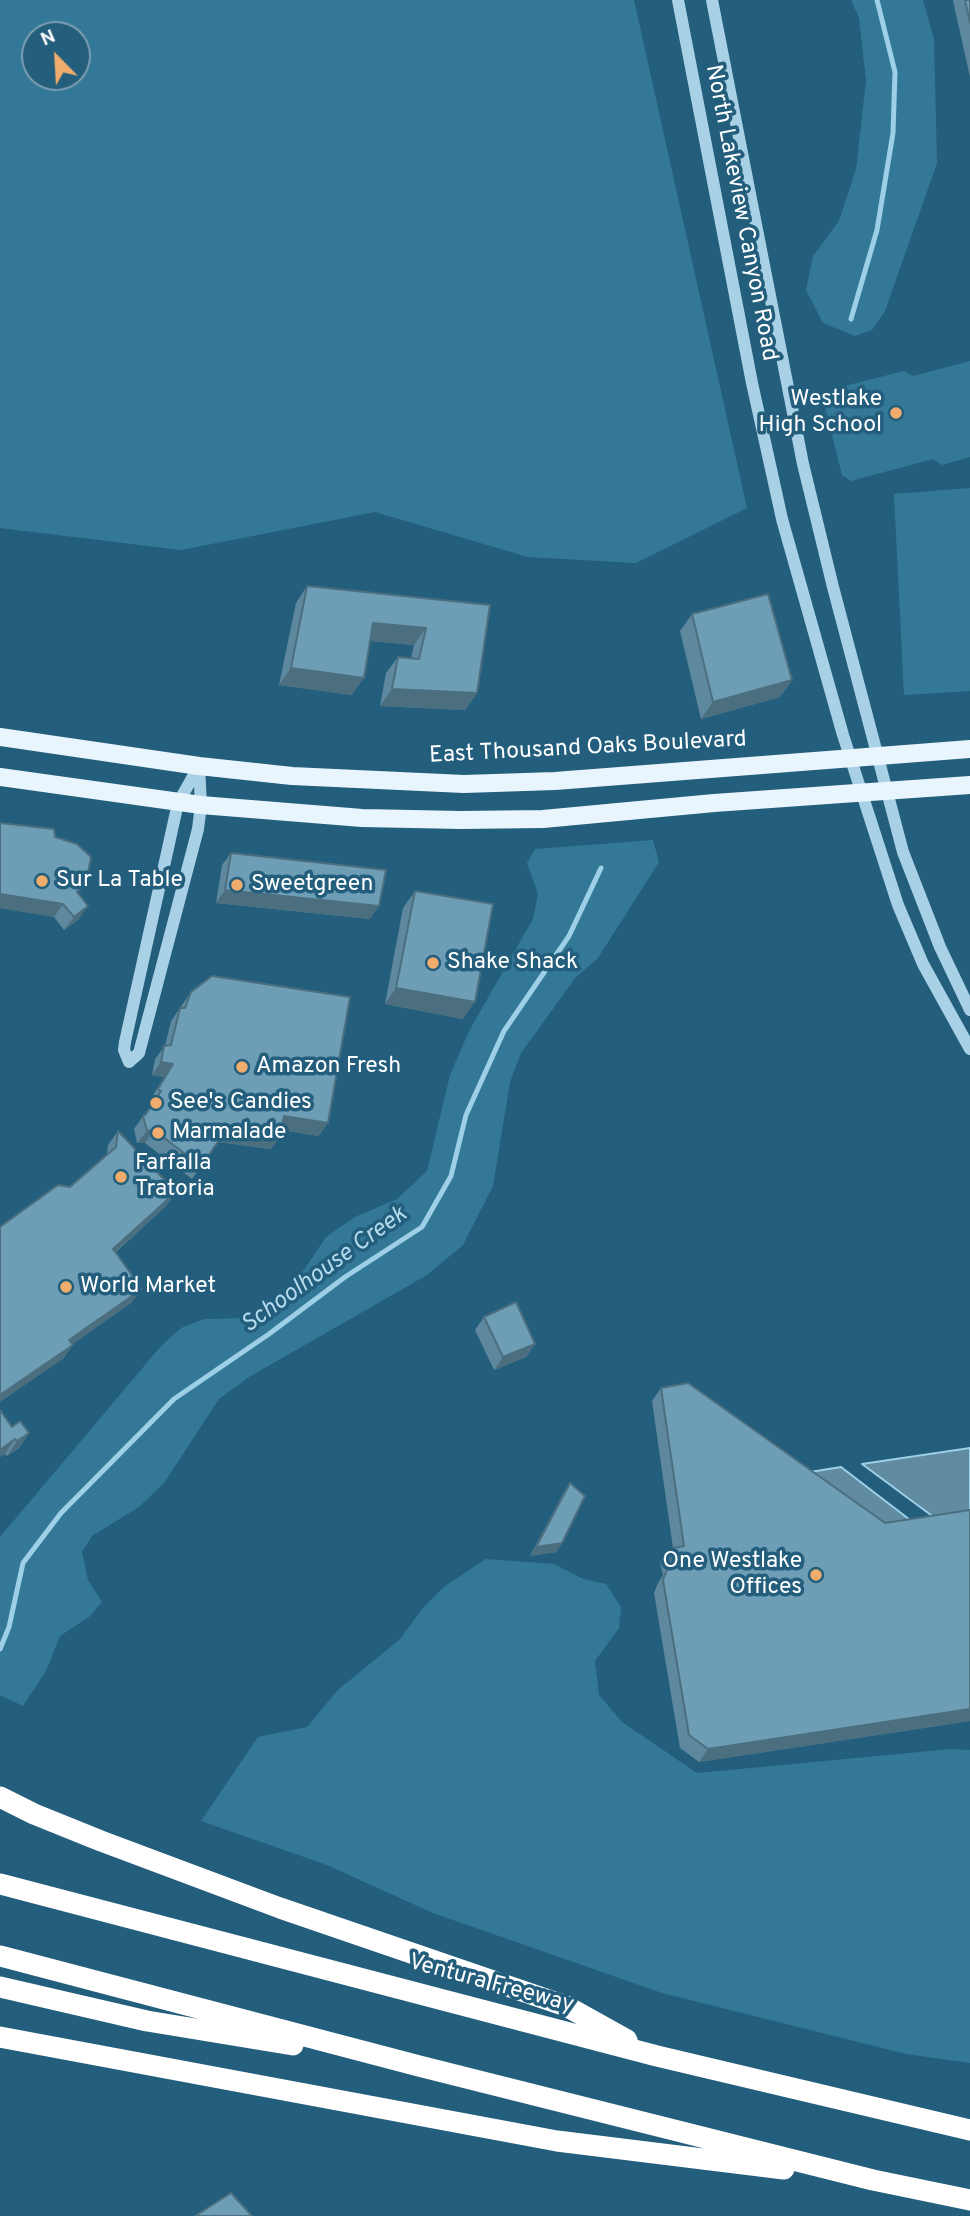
<!DOCTYPE html>
<style>
body{margin:0}
#map{position:relative;width:970px;height:2216px;overflow:hidden;background:#245e7d;font-family:Overpass,sans-serif}
canvas{display:block}
.north{position:absolute;left:21px;top:21px;width:70px;height:70px;box-sizing:border-box;background:#245e7d;border:2px solid #7c9eb1;border-radius:50%;rotate:336deg;font-size:19px;font-weight:700;line-height:28px;text-align:center;color:#fff}
.north::after{content:'';display:block;margin:auto;width:24px;height:32px;background:#efac6c;clip-path:polygon(50% 0,100% 100%,50% 72%,0 100%)}
</style>
<div id="map">
<canvas width="970" height="2216"></canvas>
<div class="north">N</div>
</div>
<script>
const context = document.querySelector('canvas').getContext('2d');
context.lineJoin = 'round';
function paint(path, color) { context.fillStyle = color; context.fill(path, 'evenodd'); }
const shape = rows => new Path2D(rows.map(r => 'M' + r).join(''));
function stroke(path, color, width, dash) { context.strokeStyle = color; context.lineWidth = width; context.lineCap = dash ? 'butt' : 'round'; context.setLineDash(dash || []); context.stroke(path); }
function drawText(font, color, halo, rows, align = 'center') {
  context.font = font + ' Overpass,sans-serif'; context.lineWidth = 7; context.setLineDash([]); context.textBaseline = 'middle'; context.strokeStyle = halo; context.fillStyle = color; for (const [text, x, y, turn = 0] of rows) {
    context.save(); context.translate(x, y); context.rotate((+turn || 0) * Math.PI / 180); context.textAlign = isNaN(turn) ? turn : align; if (halo) context.strokeText(text, 0, 0); context.fillText(text, 0, 0); context.restore();
  }
}
const green = shape([
 [0,0,634,0,747,508,636,563,528,557,375,512,181,550,0,528],
 [35,35,77,35,77,77,35,77],
 [851,0,923,0,934,39,937,163,885,311,872,330,855,336,823,323,806,290,813,256,839,221,856,169,866,81,859,18],
 [970,361,970,457,942,465,933,459,851,481,842,475,823,399,829,390,904,371,913,376],
 [970,488,970,691,904,695,894,494],
 [653,840,659,862,598,958,576,977,521,1053,510,1082,493,1186,463,1245,427,1275,249,1377,219,1399,164,1483,139,1507,92,1536,82,1552,88,1580,102,1602,89,1617,60,1636,46,1671,23,1706,0,1695,0,1537,161,1346,181,1328,204,1319,246,1318,283,1295,306,1267,326,1237,355,1217,397,1199,427,1171,450,1075,469,1031,533,919,538,894,527,863,535,849],
 [486,1559,554,1564,583,1579,606,1584,621,1607,619,1628,595,1661,599,1695,622,1722,697,1773,951,1749,970,1750,970,2063,906,2054,662,1993,433,1913,327,1865,201,1821,258,1737,307,1727,338,1690,400,1639,422,1609,445,1586]
]);
const water = shape([
 [970,1448,970,1517,939,1521,862,1464,970,1448],
 [841,1467,914,1523,878,1528,804,1473,841,1467]
]);
const stream = shape([
 [851,319,877,230,893,133,895,72,877,0],
 [0,1649,9,1627,23,1563,61,1513,174,1399,269,1334,345,1277,422,1227,451,1176,466,1115,504,1031,569,936,601,868]
]);
const minor = shape([
 [678,0,752,383,782,519,843,735,898,905,923,964,970,1049],
 [712,0,803,464,833,587,903,852,940,947,970,1010],
 [199,766,201,805,198,829,139,1053,129,1062,124,1050,125,1042,178,803,199,766]
]);
const major = shape([
 [0,737,199,766,292,776,464,784,555,781,970,749],
 [0,777,201,805,362,818,461,820,543,819,714,803,970,785]
]);
const highway = shape([
 [0,1797,34,1814,101,1841,280,1908,566,2006,627,2040],
 [0,1884,657,2056,970,2130],
 [0,1956,419,2066,873,2180,970,2200],
 [0,1987,147,2021,293,2045],
 [0,2037,557,2141,784,2169]
]);
const wall = shape([
 [954,0,970,0,970,77,953,1],
 [307,586,490,605,477,693,465,710,380,706,386,673,398,657,411,658,414,645,370,641,352,695,279,685,296,603],
 [692,614,792,680,780,697,701,719,680,631],
 [0,823,55,837,79,895,79,919,64,930,54,917,0,908],
 [231,853,370,919,216,903,222,865],
 [415,891,463,1019,385,1004,403,908],
 [191,992,319,1136,281,1130,280,1136,271,1149,218,1142,192,1179,145,1143,137,1143,134,1129,143,1116,145,1115,152,1104,149,1102,164,1077,152,1075,155,1059,165,1046,171,1021],
 [118,1131,176,1192,166,1206,116,1252,142,1289,131,1303,72,1344,63,1359,70,1187,107,1155,108,1145],
 [484,1317,535,1344,526,1357,494,1370,475,1330],
 [661,1388,885,1523,970,1510,970,1721,699,1762,680,1748,654,1593,658,1583,663,1575,660,1562,669,1549,673,1548,652,1401],
 [0,1410,12,1427,29,1433,19,1448,7,1456,5,1454,0,1457],
 [570,1483,562,1543,556,1552,530,1556,564,1492]
]);
const shadedWall = shape([
 [373,623,426,628,414,645,361,640],
 [291,668,364,678,352,695,279,685],
 [792,680,780,697,701,719,713,702],
 [392,689,477,693,465,710,380,706],
 [225,890,379,906,370,919,216,903],
 [0,894,63,904,54,917,0,908],
 [88,906,79,919,64,930,74,917],
 [396,988,475,1002,463,1019,385,1004],
 [161,1062,173,1064,164,1077,152,1075],
 [284,1116,328,1123,319,1136,275,1129],
 [227,1129,280,1136,271,1149,218,1142],
 [154,1130,145,1143,137,1143,147,1131],
 [176,1192,166,1206,103,1263,113,1249],
 [142,1289,131,1303,59,1354,69,1340],
 [535,1344,526,1357,494,1370,503,1357],
 [73,1345,63,1359,0,1402,0,1395],
 [29,1433,19,1448,7,1456,17,1441],
 [15,1439,5,1454,0,1457,0,1450],
 [562,1543,556,1552,530,1556,536,1547],
 [970,1709,970,1721,699,1762,708,1749]
]);
const building = shape([
 [965,0,970,0,970,23,965,0],
 [307,586,490,605,477,693,392,689,398,657,419,659,426,628,373,623,364,678,291,668,307,586],
 [768,594,792,680,713,702,692,614,768,594],
 [0,823,54,829,55,837,77,844,91,857,86,884,77,892,88,906,74,917,63,904,0,894,0,823],
 [231,853,386,870,379,906,225,890,231,853],
 [415,891,493,904,475,1002,396,988,415,891],
 [212,976,350,997,328,1123,284,1116,280,1136,227,1129,201,1166,154,1130,147,1131,143,1116,146,1114,161,1091,158,1089,173,1064,161,1062,164,1046,171,1045,180,1008,185,1008,191,992,212,976],
 [118,1131,176,1192,113,1249,142,1289,69,1340,73,1345,0,1395,0,1227,58,1185,70,1187,116,1147,118,1131],
 [516,1302,535,1344,503,1357,484,1317,516,1302],
 [688,1383,885,1523,970,1510,970,1709,708,1749,689,1735,663,1580,667,1570,673,1568,669,1549,684,1546,661,1388,688,1383],
 [0,1410,12,1427,20,1421,29,1433,17,1441,15,1439,0,1450,0,1410],
 [570,1483,585,1496,562,1543,536,1547,570,1483],
 [231,2193,252,2216,195,2216,231,2193]
]);
const markers = [
 [896,413,7,"#efac6c"],
 [42,881,7,"#efac6c"],
 [237,885,7,"#efac6c"],
 [433,963,7,"#efac6c"],
 [242,1067,7,"#efac6c"],
 [156,1103,7,"#efac6c"],
 [158,1133,7,"#efac6c"],
 [121,1177,7,"#efac6c"],
 [66,1287,7,"#efac6c"],
 [816,1575,7,"#efac6c"]
];
const streetNames = [
 ["North Lakeview Canyon Road",740,213,79],
 ["East Thousand Oaks Boulevard",588,749,-3],
 ["Ventura Freeway",491,1985,15]
];
const poiNames = [
 ["Westlake",882,400,"right"],
 ["High School",882,426,"right"],
 ["Sur La Table",56,881],
 ["Sweetgreen",251,885],
 ["Shake Shack",447,963],
 ["Amazon Fresh",256,1067],
 ["See's Candies",170,1103],
 ["Marmalade",172,1133],
 ["Farfalla",135,1164],
 ["Tratoria",135,1190],
 ["World Market",80,1287],
 ["One Westlake",802,1562,"right"],
 ["Offices",802,1588,"right"]
];
const waterNames = [
 ["Schoolhouse Creek",325,1271,-36]
];
paint(green, '#347898');
paint(water, '#618ba0');
stroke(water, '#9dcfe6', 2);
stroke(stream, '#9dcfe6', 5);
stroke(minor, '#a8d1e5', 12);
stroke(major, '#e9f5fd', 18);
stroke(highway, '#fff', 21);
paint(wall, '#5e889d');
paint(shadedWall, '#4c6f7f');
paint(building, '#6d9eb6');
stroke(building, '#4c6f7f', 2);
for (const [x, y, r, color] of markers) { const dot = new Path2D(); dot.arc(x, y, r, 0, 2 * Math.PI); context.fillStyle = color; context.fill(dot); stroke(dot, '#245e7d', 2.5); }
drawText('23px', '#fff', '#245e7d', streetNames);
drawText('23px', '#fff', '#245e7d', poiNames, 'left');
drawText('italic 24px', '#b4dbed', '#245e7d', waterNames);
</script>
